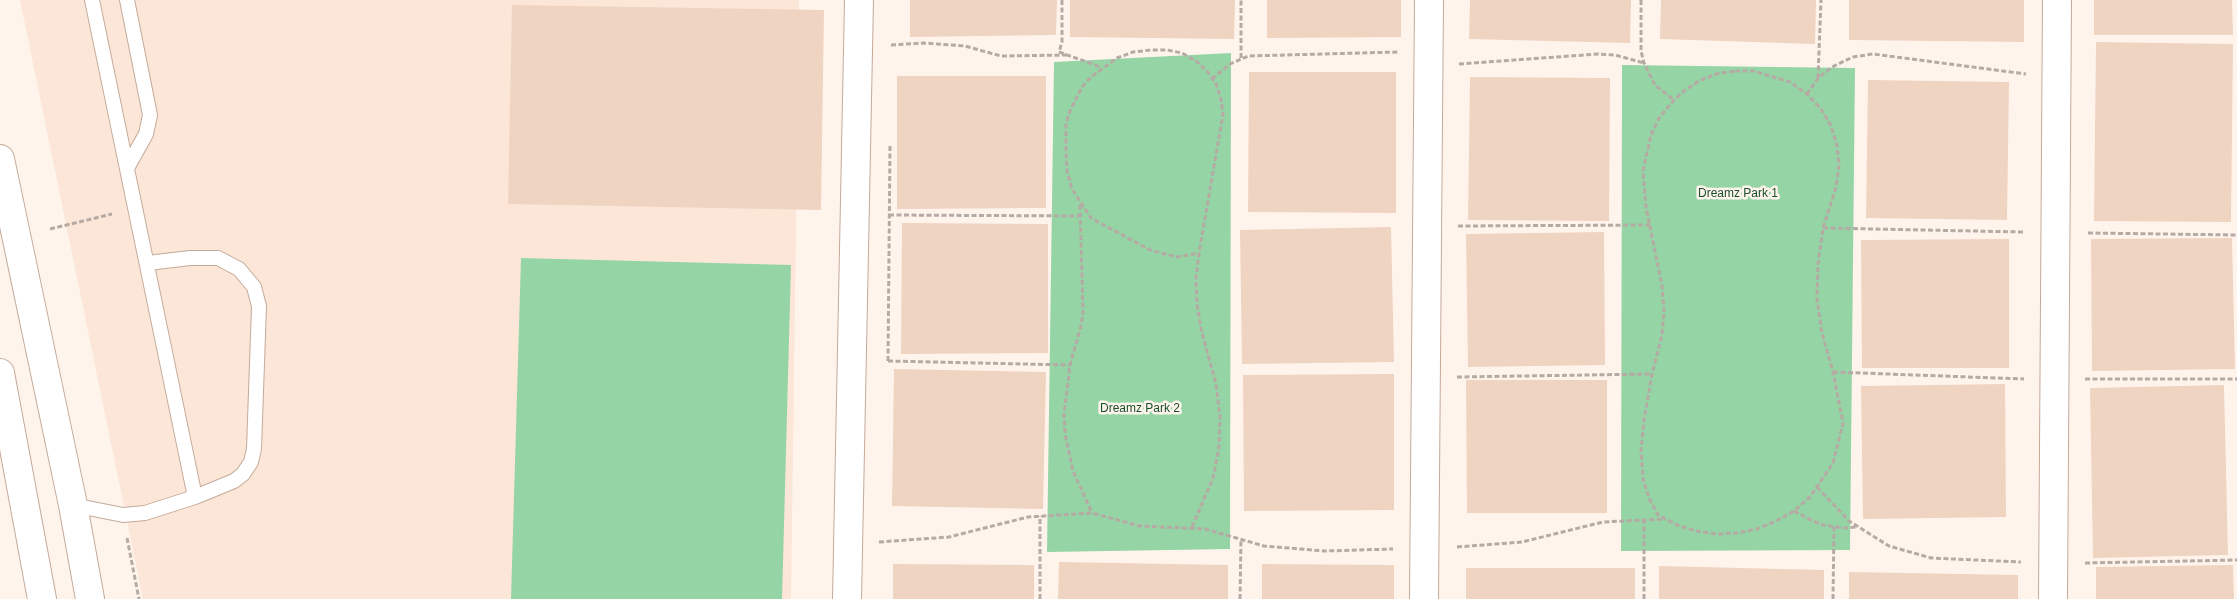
<!DOCTYPE html>
<style>
body{margin:0}
canvas{display:block;background:#fff4ec}
</style>
<canvas width="2237" height="599"></canvas>
<script>
const context = document.querySelector('canvas').getContext('2d');
context.lineJoin = 'round';
function paint(path, color) { context.fillStyle = color; context.fill(path, 'evenodd'); }
const shape = rows => new Path2D(rows.map(r => 'M' + r).join(''));
function stroke(path, color, width, dash) { context.strokeStyle = color; context.lineWidth = width; context.lineCap = dash ? 'butt' : 'round'; context.setLineDash(dash || []); context.stroke(path); }
function drawText(font, color, halo, rows, align = 'center') {
  context.font = font + ' Arial,sans-serif'; context.lineWidth = 5; context.setLineDash([]); context.textBaseline = 'middle'; context.strokeStyle = halo; context.fillStyle = color; for (const [text, x, y, turn = 0] of rows) {
    context.save(); context.translate(x, y); context.rotate((+turn || 0) * Math.PI / 180); context.textAlign = isNaN(turn) ? turn : align; if (halo) context.strokeText(text, 0, 0); context.fillText(text, 0, 0); context.restore();
  }
}
const built = shape([
 [20,0,799,0,791,599,143,599]
]);
const green = shape([
 [1231,53,1230,549,1047,552,1054,62],
 [1622,65,1855,68,1850,550,1621,551],
 [521,258,791,265,782,599,511,599]
]);
const building = shape([
 [910,0,1057,0,1056,35,910,37],
 [1070,0,1235,0,1234,39,1070,37],
 [1267,0,1401,0,1401,37,1267,38],
 [1470,0,1631,0,1630,43,1469,39],
 [1661,0,1816,0,1815,44,1660,39],
 [1849,0,2024,0,2024,42,1849,40],
 [2094,0,2232,0,2233,35,2094,35],
 [512,5,824,10,821,210,508,204],
 [2096,42,2233,44,2231,222,2094,221],
 [1249,72,1396,72,1396,213,1248,212],
 [897,76,1046,76,1046,208,897,209],
 [1470,77,1610,78,1609,221,1468,220],
 [1868,80,2009,82,2007,220,1866,218],
 [902,223,1048,224,1048,353,901,354],
 [1391,227,1394,362,1242,364,1240,230],
 [1604,232,1605,365,1468,367,1466,234],
 [2232,238,2235,369,2092,371,2091,239],
 [2009,239,2009,368,1862,368,1861,240],
 [894,369,1046,372,1043,509,892,506],
 [1394,374,1394,510,1244,511,1243,375],
 [1466,380,1607,380,1607,513,1467,513],
 [2005,384,2006,517,1863,519,1861,386],
 [2224,385,2228,555,2093,558,2090,388],
 [1059,562,1228,565,1228,599,1058,599],
 [893,564,1034,565,1034,599,893,599],
 [1262,564,1394,565,1394,599,1262,599],
 [2233,565,2234,599,2096,599,2096,567],
 [1659,566,1824,570,1824,599,1659,599],
 [1466,568,1635,568,1635,599,1466,599],
 [1849,572,2018,575,2018,599,1849,599]
]);
const path = shape([
 [1062,0,1062,42,1059,52,1101,67],
 [1641,0,1641,51,1644,63,1655,85,1674,100],
 [891,45,924,43,965,46,1001,56,1069,55],
 [1241,58,1241,0],
 [1459,64,1598,54,1615,55,1644,63],
 [1735,71,1753,71,1790,82,1807,94,1821,109,1831,126,1837,146,1839,166,1836,187,1823,228,1818,264,1817,299,1822,333,1833,372,1843,423,1833,463,1810,497,1794,511,1776,521,1757,529,1737,533,1716,534,1696,531,1677,525,1658,515,1649,498,1643,479,1641,450,1644,420,1652,374,1662,335,1664,310,1662,286,1646,207,1643,171,1651,135,1659,118,1674,100,1684,91,1699,81,1716,74,1735,71],
 [1818,78,1821,0],
 [1212,79,1230,64,1248,56,1398,52],
 [1807,94,1818,78,1834,66,1853,57,1873,54,2026,74],
 [1080,205,1083,312,1081,326,1070,365,1064,415,1065,434,1073,471,1092,513],
 [889,215,1081,216],
 [1458,226,1650,225],
 [1823,228,2024,232],
 [50,229,112,214],
 [2088,233,2237,235],
 [888,361,890,146],
 [888,361,1070,365],
 [1833,372,2024,379],
 [1457,377,1652,374],
 [2085,379,2237,379],
 [1817,487,1849,521,1889,546,1931,558,2021,562],
 [1794,511,1813,521,1823,525,1845,528,1857,527],
 [1192,527,1213,478,1219,447,1220,416,1216,384,1201,329,1197,304,1196,279,1199,253,1223,114,1221,99,1216,84,1207,71,1196,61,1182,53,1167,50,1151,50,1133,52,1117,58,1091,77,1082,87,1070,111,1066,124,1066,152,1067,171,1072,189,1091,218,1150,250,1177,257,1199,253],
 [127,538,139,599],
 [879,542,949,537,1028,517,1092,513,1140,526,1205,529,1264,546,1324,551,1393,549],
 [1457,547,1522,542,1603,522,1665,519],
 [2085,563,2237,560],
 [1040,599,1040,516],
 [1240,599,1241,539],
 [1644,599,1644,520],
 [1833,599,1834,527]
]);
const lane = shape([
 [92,0,195,497],
 [127,168,146,134,150,115,127,0],
 [73,505,123,515,145,513,195,497,234,481,243,474,251,462,254,449,259,306,254,287,239,269,218,258,190,258,148,263]
]);
const street = shape([
 [847,599,859,0],
 [1424,599,1429,0],
 [2053,599,2057,0]
]);
const secondary = shape([
 [0,159,73,505,90,599],
 [0,373,42,599]
]);
const parkNames = [
 ["Dreamz Park 1",1738,194],
 ["Dreamz Park 2",1140,409]
];
paint(built, '#fbe6d8');
paint(green, '#94d4a5');
paint(building, '#f0d4c2');
stroke(lane, '#c4aa99', 16);
stroke(street, '#c4aa99', 30);
stroke(secondary, '#c4aa99', 30);
stroke(path, '#b6aba4', 3, [5, 2.5]);
stroke(lane, '#fff', 14);
stroke(street, '#fff', 28);
stroke(secondary, '#fff', 28);
drawText('12px', '#184e2b', '#fff4ec', parkNames);
</script>
